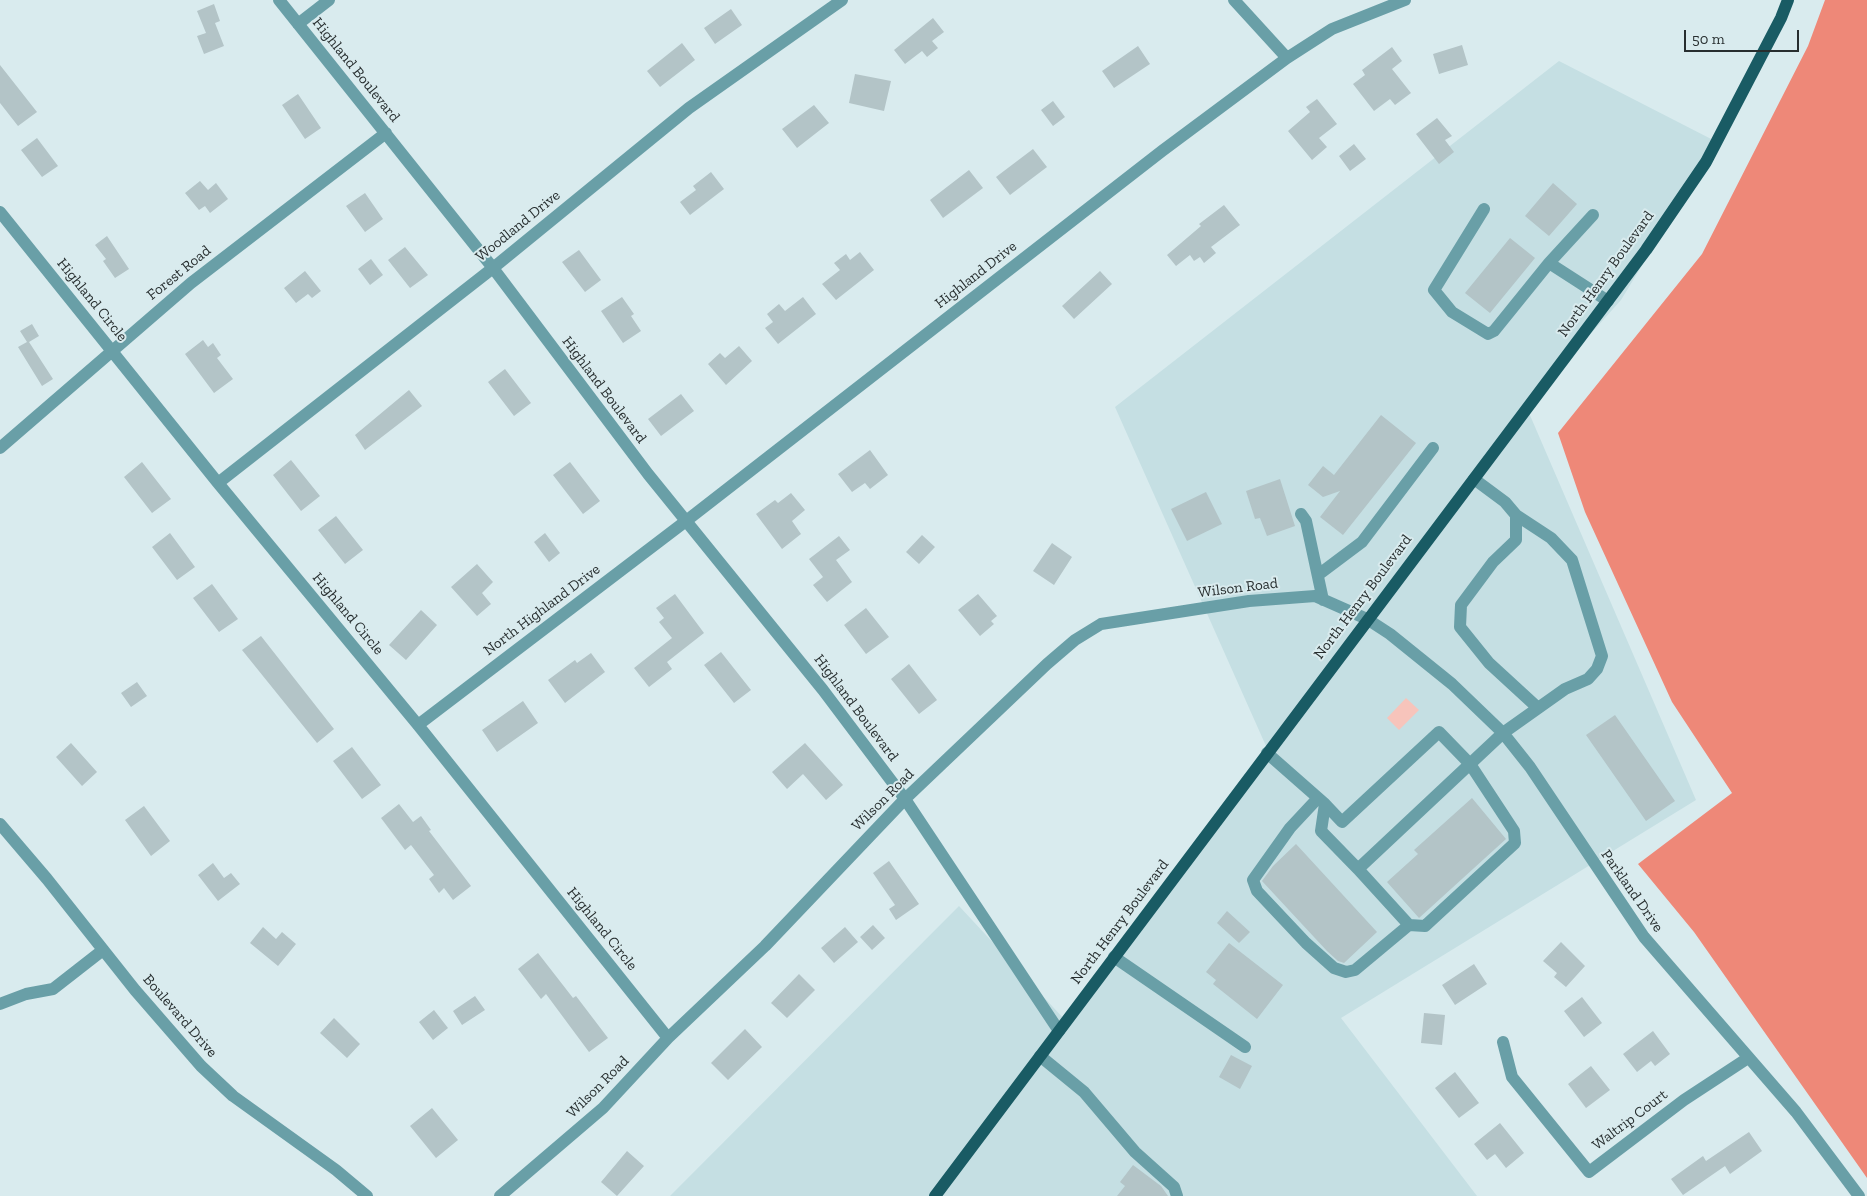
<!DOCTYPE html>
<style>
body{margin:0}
#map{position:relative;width:1867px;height:1196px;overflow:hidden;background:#d9ebee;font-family:"Zilla Slab",serif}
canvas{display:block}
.scale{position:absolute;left:1684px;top:30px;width:115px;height:22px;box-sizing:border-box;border:2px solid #272e2f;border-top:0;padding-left:6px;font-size:15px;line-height:18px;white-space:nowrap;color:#272e2f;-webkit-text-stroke:4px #d9ebee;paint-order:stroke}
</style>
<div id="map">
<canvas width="1867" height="1196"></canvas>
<div class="scale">50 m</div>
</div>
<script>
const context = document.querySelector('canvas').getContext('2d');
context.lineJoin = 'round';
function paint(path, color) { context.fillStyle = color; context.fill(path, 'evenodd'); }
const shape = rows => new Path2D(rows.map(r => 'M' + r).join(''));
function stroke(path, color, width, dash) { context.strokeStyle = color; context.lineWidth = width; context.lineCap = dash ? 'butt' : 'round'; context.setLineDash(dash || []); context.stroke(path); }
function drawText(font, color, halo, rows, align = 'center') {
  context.font = font + ' "Zilla Slab",serif'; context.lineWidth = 4; context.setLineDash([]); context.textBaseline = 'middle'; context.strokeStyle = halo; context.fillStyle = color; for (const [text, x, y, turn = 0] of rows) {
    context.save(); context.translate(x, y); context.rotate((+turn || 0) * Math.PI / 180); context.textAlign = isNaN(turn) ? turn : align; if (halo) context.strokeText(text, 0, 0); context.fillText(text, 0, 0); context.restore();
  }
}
const built = shape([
 [1559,61,1717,142,1621,300,1526,406,1696,800,1341,1018,1477,1196,670,1196,959,906,1066,1021,1270,755,1115,407]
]);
const green = shape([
 [1406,698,1419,710,1399,730,1387,718]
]);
const forest = shape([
 [1825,0,1867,0,1867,1178,1694,932,1638,864,1732,793,1672,702,1585,512,1558,433,1702,254,1808,46]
]);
const building = shape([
 [214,4,220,21,215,23,224,46,204,54,197,36,206,33,197,11],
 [731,9,742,25,715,44,704,28],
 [933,18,944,32,932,41,938,48,927,57,922,51,905,64,894,50],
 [682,43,695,60,660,87,647,71],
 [1462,45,1468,65,1439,74,1433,54],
 [1138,46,1150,64,1114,88,1102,71],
 [1392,47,1402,61,1392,69,1411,93,1395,105,1390,99,1374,111,1353,84,1365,75,1362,70],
 [0,65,37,112,18,126,0,103],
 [855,74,891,81,884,111,849,103],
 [298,94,321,128,305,139,282,105],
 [1317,99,1337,124,1319,138,1327,147,1312,160,1288,131,1310,112,1306,107],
 [1053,101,1065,117,1053,126,1041,110],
 [814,105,829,123,797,148,782,129],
 [1437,118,1452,136,1445,140,1454,152,1439,164,1416,134],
 [37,138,58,166,42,177,21,150],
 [1354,144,1366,159,1350,171,1339,156],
 [1033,149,1047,167,1010,195,996,177],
 [969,170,983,188,943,218,930,200],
 [711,172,724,189,690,215,680,202,696,190,693,186],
 [200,181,208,190,216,183,228,199,210,213,205,206,199,210,185,193],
 [1553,183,1577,204,1549,236,1525,216],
 [365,193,383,219,365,232,346,206],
 [1224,205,1240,225,1211,247,1216,253,1204,263,1200,257,1194,261,1190,255,1176,266,1167,255,1201,226,1199,224],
 [107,236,129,269,115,278,103,261,106,259,95,245],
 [1510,238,1535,258,1490,313,1465,293],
 [405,247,428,275,410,288,388,260],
 [579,250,601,280,585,292,562,262],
 [860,252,874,270,836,300,822,284,840,270,834,263,846,254,850,260],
 [371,259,383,275,370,285,358,269],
 [305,271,321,291,312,298,308,294,296,303,284,288],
 [1100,271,1112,284,1074,319,1062,306],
 [622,297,634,314,631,316,641,331,623,343,601,311],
 [803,297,816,314,778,344,765,328,773,322,767,314,779,304,785,311],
 [32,324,39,336,29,342,53,379,42,386,18,347,27,342,20,331],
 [203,340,208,347,213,343,221,355,217,358,233,379,214,393,185,354],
 [739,346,752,361,726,385,708,364,720,353,725,358],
 [505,369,531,403,514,416,488,382],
 [409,390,422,406,365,450,355,435],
 [681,394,694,411,661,436,648,419],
 [1381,415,1416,443,1343,535,1320,517,1340,491,1323,497,1308,485,1323,466,1334,475],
 [870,450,888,475,870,489,865,483,852,492,838,474],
 [291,460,320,496,301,511,273,475],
 [142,462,171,499,152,513,124,477],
 [570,462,600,501,583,514,553,475],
 [1280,479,1295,526,1267,536,1260,518,1255,519,1246,491],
 [1206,492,1222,524,1187,541,1171,509],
 [791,493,805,510,792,521,801,534,782,549,756,514,775,500,778,503],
 [336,516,363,550,345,564,318,530],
 [170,533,195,567,177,580,152,547],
 [545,533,560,553,549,562,534,542],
 [922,535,935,547,919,564,906,552],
 [839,536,850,550,836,560,852,582,827,602,813,585,823,577,809,559],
 [1052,543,1072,557,1054,585,1033,571],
 [477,564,493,582,482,593,491,604,477,616,451,587],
 [212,584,238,619,219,632,193,598],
 [675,594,704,633,667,662,672,669,649,687,634,668,672,638,659,622,664,618,656,608],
 [978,594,997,616,991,621,994,624,980,636,958,610],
 [866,608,889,637,866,654,844,625],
 [421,610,437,625,406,660,389,645],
 [261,636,334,729,317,743,242,650],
 [721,652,751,690,734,703,704,665],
 [591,653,605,672,565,703,548,680,575,660,577,663],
 [909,664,937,700,919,714,891,679],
 [137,682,147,696,131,707,121,693],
 [523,701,538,723,497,752,482,730],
 [1615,715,1675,801,1646,821,1586,735],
 [71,743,97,772,82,786,56,757],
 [805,743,843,785,826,800,803,774,787,789,772,772],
 [352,747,381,785,362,799,333,761],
 [1472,798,1506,839,1419,918,1387,882,1418,854,1414,850],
 [399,804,413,822,421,816,431,830,429,831,471,886,453,900,444,888,439,893,429,879,434,875,411,845,405,850,381,818],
 [144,806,170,841,151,856,125,820],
 [1296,844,1377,932,1344,963,1338,961,1327,951,1262,881,1273,866],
 [889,861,919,904,896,920,889,909,895,905,873,873],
 [213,863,224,878,231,873,240,884,218,901,198,875],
 [1227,911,1250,932,1239,943,1217,923],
 [873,925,885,938,872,950,860,937],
 [263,927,276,939,282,932,296,944,278,966,250,943],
 [845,927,858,942,834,963,821,948],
 [1561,942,1585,966,1566,987,1554,977,1557,973,1543,961],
 [1229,943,1283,985,1257,1019,1213,984,1216,980,1206,972],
 [538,953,573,998,576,996,608,1038,589,1052,546,994,541,999,518,969],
 [1474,964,1487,984,1455,1005,1442,985],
 [799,974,815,990,787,1018,771,1003],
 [475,996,485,1010,462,1025,453,1011],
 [1582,997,1602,1023,1584,1037,1564,1011],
 [434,1010,448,1028,433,1040,419,1022],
 [1424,1013,1445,1015,1442,1045,1421,1043],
 [334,1018,360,1044,347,1058,320,1033],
 [745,1029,762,1047,728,1080,711,1063],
 [1653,1031,1670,1054,1655,1066,1651,1061,1637,1072,1623,1054],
 [1231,1055,1252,1066,1240,1089,1219,1077],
 [1591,1066,1610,1090,1586,1108,1568,1084],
 [1455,1072,1479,1103,1459,1118,1435,1088],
 [432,1108,458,1140,436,1158,410,1126],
 [1500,1123,1524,1153,1506,1168,1495,1154,1487,1160,1474,1144],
 [1749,1132,1762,1151,1730,1174,1725,1166,1683,1195,1671,1179,1703,1156,1706,1161],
 [627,1151,644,1166,617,1196,601,1182],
 [1133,1165,1161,1186,1168,1196,1117,1196,1125,1186,1120,1182]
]);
const minor = shape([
 [279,0,493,268,648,474,823,690,905,799,1059,1031],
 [1234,0,1287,58],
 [298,24,329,0],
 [1484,209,1434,290,1452,312,1488,334,1494,331,1549,263],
 [0,212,218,483,418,725,668,1038],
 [1593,215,1549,263,1608,301],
 [0,448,191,283,386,133],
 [1474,479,1505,502,1516,515,1516,540,1493,562,1461,605,1460,627,1489,663,1538,708],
 [218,483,493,268,689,108,842,0],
 [1301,514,1306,521,1323,600],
 [1318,575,1362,542,1433,448],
 [418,725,686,521,1162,151,1287,58,1332,29,1405,0],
 [1267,753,1325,804,1321,831,1358,869,1503,733,1565,689,1588,679,1597,669,1602,656,1572,560,1551,538,1516,515],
 [1318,798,1290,828,1253,880,1257,891,1306,943,1334,968,1346,972,1355,970,1409,925,1358,869],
 [1325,804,1342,822,1439,732,1470,764,1514,831,1515,843,1425,926,1409,925],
 [0,824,47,879,135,990,201,1066,233,1096,336,1170,367,1196],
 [1114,957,1245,1047],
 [0,1004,26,994,53,989,103,950],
 [1503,1042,1512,1077,1589,1172,1684,1100,1748,1058],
 [1040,1056,1084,1092,1135,1152,1174,1187,1177,1196],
 [500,1196,603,1108,668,1038,765,946,905,799,1047,664,1075,640,1101,624,1249,601,1315,596,1367,619,1390,634,1452,684,1503,733,1530,767,1644,937,1796,1112,1859,1196]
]);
const major = shape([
 [935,1196,1646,250,1706,162,1781,18,1788,0]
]);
const streetNames = [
 ["Highland Boulevard",356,70,51],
 ["Woodland Drive",518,226,-39],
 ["Forest Road",179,273,-39],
 ["North Henry Boulevard",1606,274,-54],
 ["Highland Drive",976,275,-38],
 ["Highland Circle",92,300,51],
 ["Highland Boulevard",604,390,53],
 ["Wilson Road",1238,588,-7],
 ["North Henry Boulevard",1363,597,-53],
 ["North Highland Drive",542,610,-37],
 ["Highland Circle",348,614,50],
 ["Highland Boulevard",856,708,53],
 ["Wilson Road",883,800,-45],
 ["Parkland Drive",1632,891,55],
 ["North Henry Boulevard",1120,922,-53],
 ["Highland Circle",602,929,51],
 ["Boulevard Drive",180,1016,49],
 ["Wilson Road",598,1087,-45],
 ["Waltrip Court",1630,1120,-37]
];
paint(built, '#c5dfe3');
paint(green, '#f7c4bb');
paint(forest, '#ee8878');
paint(building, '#b3c4c7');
stroke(minor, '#699fa7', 12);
stroke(major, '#195b64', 12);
drawText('15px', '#272e2f', '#d9ebee', streetNames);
</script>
